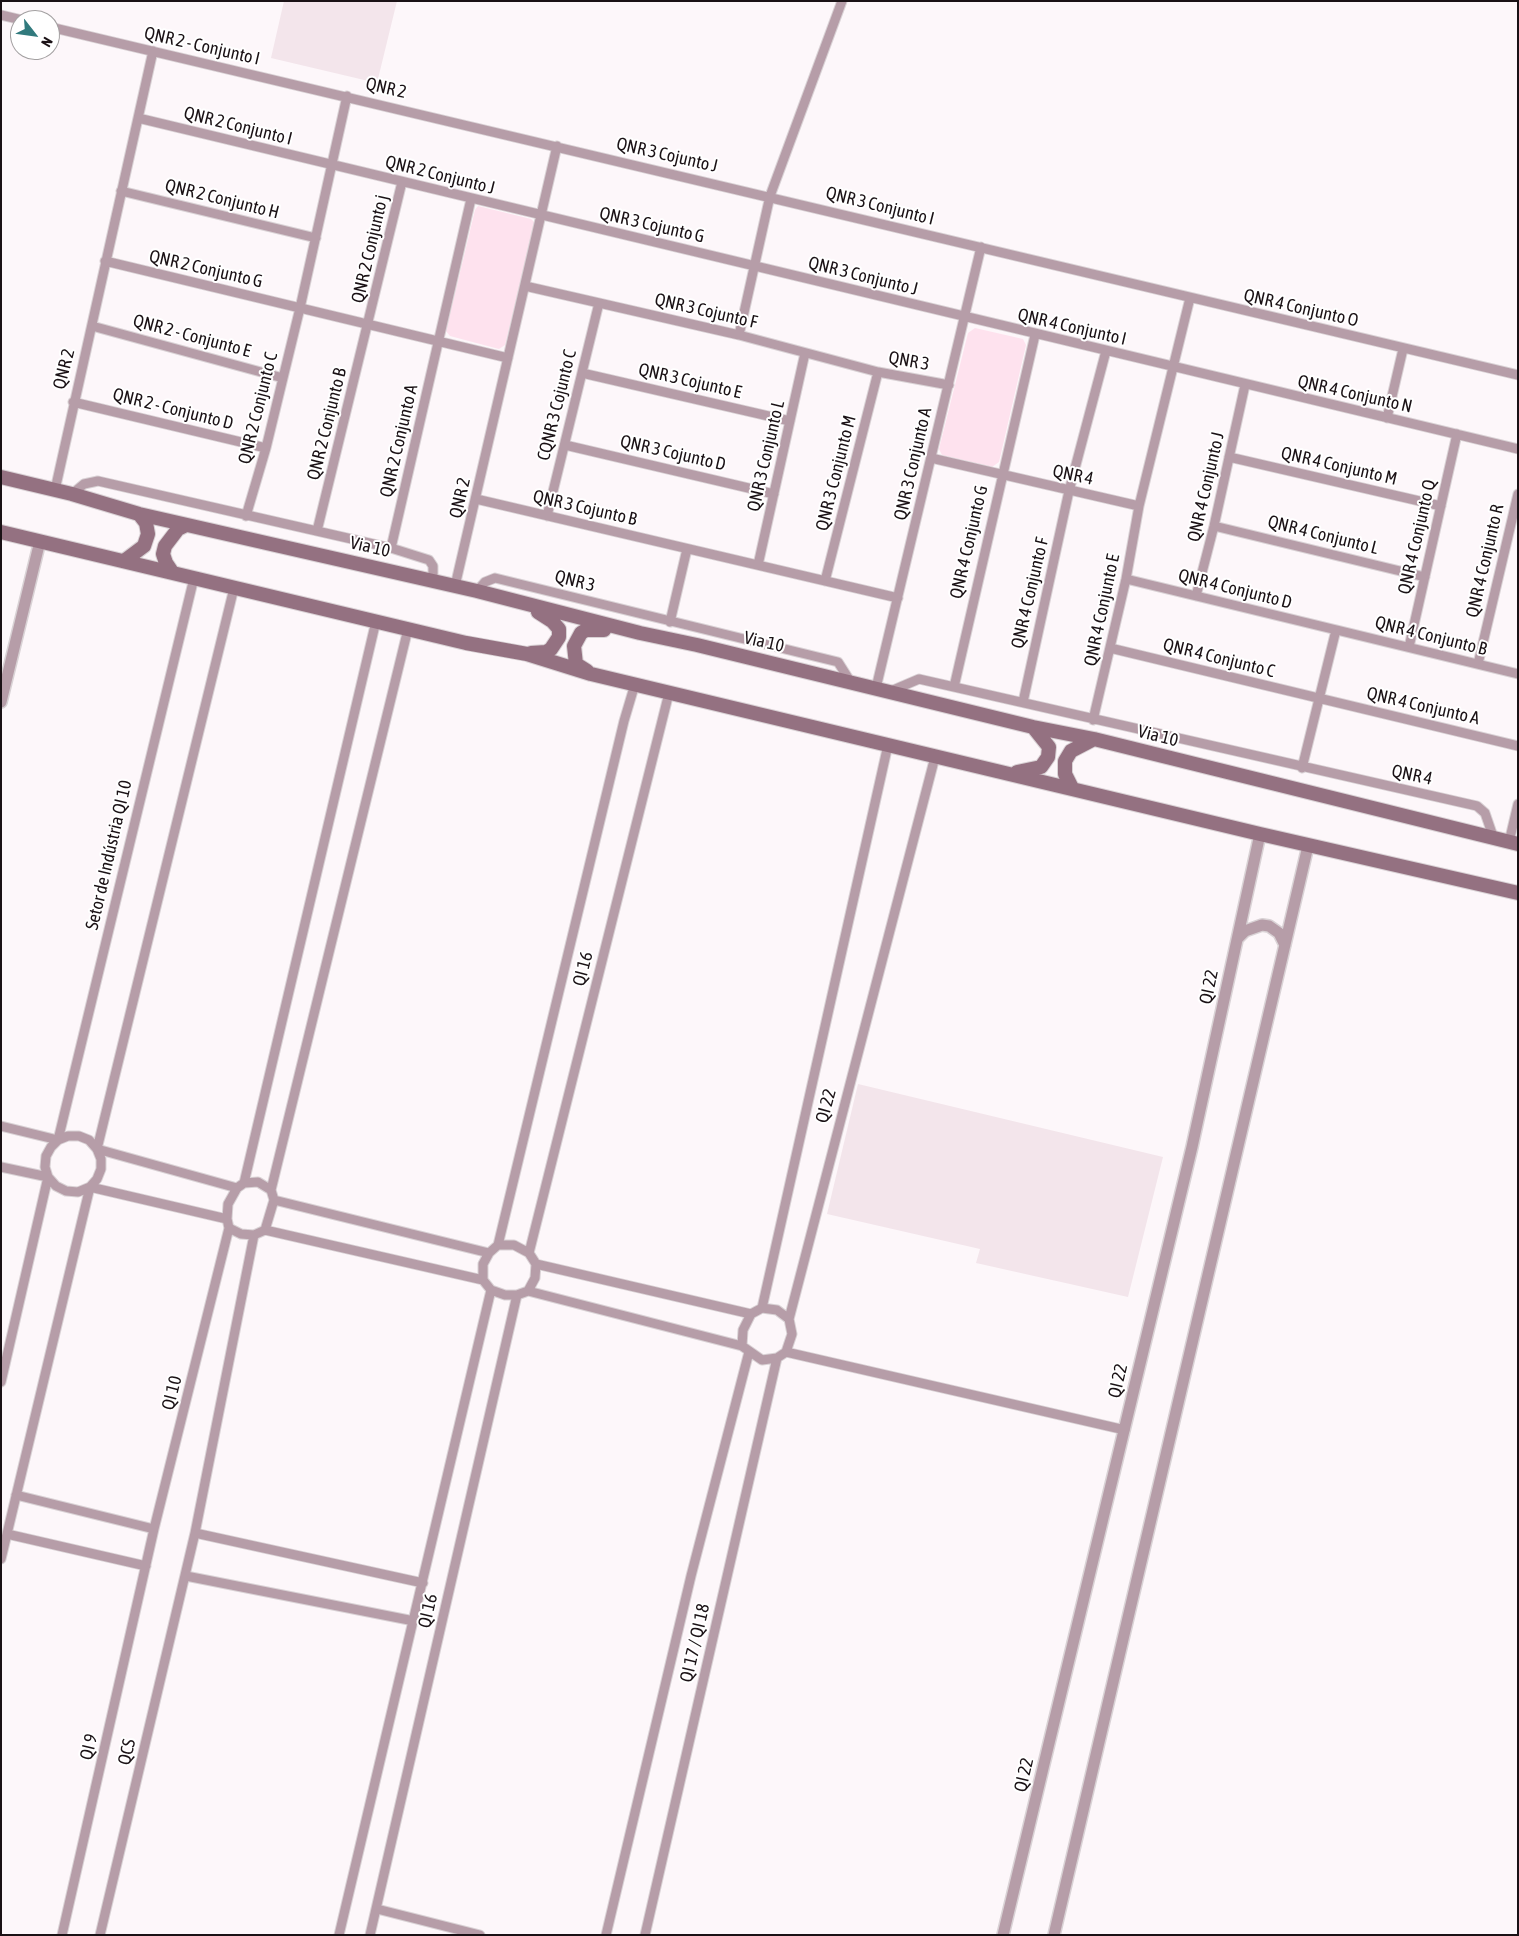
<!DOCTYPE html>
<meta charset="utf-8">
<style>
body{margin:0}
#map{position:relative;width:1519px;height:1936px;overflow:hidden;background:#fdf7fa;font-family:"Asap Condensed",sans-serif}
canvas{display:block}
.frame{position:absolute;inset:0;border:2px solid #1a1115;pointer-events:none}
.north{position:absolute;left:10px;top:10px;width:50px;height:50px;box-sizing:border-box;background:#fff;border:1px solid #a3a0a1;border-radius:50%;rotate:120deg;font-size:14px;font-weight:700;line-height:20px;text-align:center;color:#1a1115}
.north::after{content:'';display:block;margin:auto;width:18px;height:22px;background:#317a7d;clip-path:polygon(50% 0,100% 100%,50% 72%,0 100%)}
</style>
<div id="map">
<canvas width="1519" height="1936"></canvas>
<div class="frame"></div>
<div class="north">N</div>
</div>
<script>
const context = document.querySelector('canvas').getContext('2d');
context.lineJoin = 'round';
function paint(path, color) { context.fillStyle = color; context.fill(path, 'evenodd'); }
const shape = rows => new Path2D(rows.map(r => 'M' + r).join(''));
function stroke(path, color, width, dash) { context.strokeStyle = color; context.lineWidth = width; context.lineCap = dash ? 'butt' : 'round'; context.setLineDash(dash || []); context.stroke(path); }
function drawText(font, color, halo, rows, align = 'center') {
  context.font = font + ' "Asap Condensed",sans-serif'; context.lineWidth = 4; context.setLineDash([]); context.textBaseline = 'middle'; context.strokeStyle = halo; context.fillStyle = color; for (const [text, x, y, turn = 0] of rows) {
    context.save(); context.translate(x, y); context.rotate((+turn || 0) * Math.PI / 180); context.textAlign = isNaN(turn) ? turn : align; if (halo) context.strokeText(text, 0, 0); context.fillText(text, 0, 0); context.restore();
  }
}
const built = shape([
 [284,1,397,1,377,83,271,58],
 [858,1084,1163,1157,1128,1297,976,1263,980,1249,827,1214]
]);
const green = shape([
 [478,206,531,219,535,223,505,345,499,349,450,336,446,331,475,210],
 [975,328,1023,339,1026,345,999,462,992,467,942,455,939,449,968,333]
]);
const minor = shape([
 [1,15,22,20],
 [50,27,1518,375],
 [138,118,1518,449],
 [121,191,316,238],
 [105,261,508,358],
 [525,286,739,335,878,372,949,385],
 [92,326,283,378],
 [739,335,770,196,842,1],
 [582,373,790,421],
 [73,402,266,448],
 [1387,418,1403,349],
 [565,445,774,494],
 [1229,457,1441,506],
 [931,458,1139,506],
 [55,490,153,51],
 [72,494,84,484,98,481,391,548,429,560,433,566,433,581],
 [476,499,898,598],
 [246,516,266,448,300,308,347,96],
 [547,516,599,303],
 [1214,526,1425,577],
 [317,531,402,182],
 [391,548,471,199],
 [758,565,805,353],
 [1126,579,1518,674],
 [825,581,878,372],
 [455,586,557,146],
 [234,588,97,1149,237,1188],
 [477,591,485,582,495,578,838,662,850,681],
 [1196,596,1214,526,1245,385],
 [670,622,687,549],
 [1409,647,1457,434],
 [1110,648,1518,746],
 [1478,664,1518,494],
 [954,687,1035,335],
 [876,688,981,247],
 [891,691,919,679,1477,806,1485,813,1494,839],
 [1023,702,1069,491,1106,351],
 [1093,720,1126,579,1139,506,1190,298],
 [1302,768,1336,630],
 [1509,842,1518,804],
 [1,1126,58,1140,68,1136,79,1136,89,1140,97,1149,101,1159,101,1169,97,1179,90,1187,78,1192,66,1191,56,1186,48,1177,45,1167,46,1156,51,1147,58,1140],
 [58,1140,194,578],
 [1,1167,48,1177,1,1382],
 [244,1183,376,621],
 [271,1190,408,629],
 [274,1200,489,1253],
 [265,1230,274,1200,271,1190,258,1182,244,1183,237,1188,228,1204,227,1219,229,1228,241,1234,254,1235,265,1230,483,1280],
 [498,1245,624,721,635,684],
 [529,1253,669,693],
 [536,1264,751,1314],
 [528,1291,535,1278,536,1264,529,1253,514,1245,498,1245,489,1253,483,1264,483,1280,491,1290,505,1295,517,1295,528,1291,742,1346],
 [762,1308,888,745],
 [789,1319,935,757],
 [786,1352,792,1334,789,1319,777,1310,762,1308,751,1314,743,1330,742,1346,762,1360,777,1358,786,1352,1125,1430],
 [16,1495,154,1529],
 [195,1533,423,1583],
 [7,1534,146,1566],
 [1,1559,90,1187,227,1219],
 [186,1576,414,1621],
 [377,1909,480,1935],
 [62,1935,154,1529,229,1228],
 [100,1935,195,1533,254,1235],
 [339,1935,491,1290],
 [370,1935,517,1295],
 [606,1935,691,1576,749,1352],
 [645,1935,777,1358]
]);
const tertiary = shape([
 [1,702,40,541],
 [1238,938,1245,931,1262,925,1269,926,1279,933,1285,945],
 [1003,1935,1192,1147,1260,834],
 [1054,1935,1308,846]
]);
const secondary = shape([
 [1,477,72,494,139,514,477,591,640,633,697,645,1033,727,1094,739,1518,844],
 [1,532,466,643,527,654,591,674,1260,834,1518,893],
 [124,561,144,546,148,534,146,523,139,514],
 [172,572,166,563,163,554,165,546,178,529,186,525],
 [531,653,546,652,551,649,559,637,559,629,552,621,538,612],
 [587,671,576,664,574,646,581,633,586,630,604,630],
 [1017,772,1041,767,1048,757,1049,747,1033,727],
 [1072,788,1065,774,1065,761,1071,751,1094,739]
]);
const streetNames = [
 ["QNR 2 - Conjunto I",202,46,13],
 ["QNR 2",386,88,13],
 ["QNR 2 Conjunto I",238,126,14],
 ["QNR 3 Cojunto J",667,155,13],
 ["QNR 2 Conjunto J",440,175,14],
 ["QNR 2 Conjunto H",222,199,14],
 ["QNR 3 Conjunto I",880,206,14],
 ["QNR 3 Cojunto G",652,225,13],
 ["QNR 2 Conjunto j",370,249,-77],
 ["QNR 2 Conjunto G",206,269,13],
 ["QNR 3 Conjunto J",863,276,14],
 ["QNR 4 Conjunto O",1301,308,13],
 ["QNR 3 Cojunto F",706,311,13],
 ["QNR 4 Conjunto I",1072,327,13],
 ["QNR 2 - Conjunto E",192,336,15],
 ["QNR 3",909,361,10],
 ["QNR 2",64,369,-76],
 ["QNR 3 Cojunto E",690,381,13],
 ["QNR 4 Conjunto N",1355,394,13],
 ["CQNR 3 Cojunto C",557,405,-76],
 ["QNR 2 Conjunto C",258,408,-76],
 ["QNR 2 - Conjunto D",173,409,14],
 ["QNR 2 Conjunto B",327,424,-76],
 ["QNR 2 Conjunto A",399,441,-77],
 ["QNR 3 Cojunto D",673,453,13],
 ["QNR 3 Conjunto L",766,456,-77],
 ["QNR 3 Conjunto A",913,464,-77],
 ["QNR 4 Conjunto M",1339,466,13],
 ["QNR 3 Conjunto M",836,473,-76],
 ["QNR 4",1073,475,12],
 ["QNR 4 Conjunto J",1206,487,-77],
 ["QNR 2",460,498,-77],
 ["QNR 3 Cojunto B",585,508,13],
 ["QNR 4 Conjunto L",1323,535,14],
 ["QNR 4 Conjunto Q",1417,537,-77],
 ["QNR 4 Conjunto G",969,542,-77],
 ["Via 10",370,547,13],
 ["QNR 4 Conjunto R",1485,561,-77],
 ["QNR 3",575,581,14],
 ["QNR 4 Conjunto D",1235,589,14],
 ["QNR 4 Conjunto F",1030,593,-77],
 ["QNR 4 Conjunto E",1102,610,-78],
 ["QNR 4 Conjunto B",1431,636,14],
 ["Via 10",764,642,13],
 ["QNR 4 Conjunto C",1219,658,14],
 ["QNR 4 Conjunto A",1423,706,13],
 ["Via 10",1158,736,14],
 ["QNR 4",1412,775,12],
 ["Setor de Indústria QI 10",109,855,-77],
 ["QI 16",583,969,-76],
 ["QI 22",1209,987,-78],
 ["QI 22",826,1106,-75],
 ["QI 22",1118,1381,-77],
 ["QI 10",172,1393,-76],
 ["QI 16",428,1611,-77],
 ["QI 17 / QI 18",695,1643,-77],
 ["QI 9",89,1747,-77],
 ["QCS",127,1752,-77],
 ["QI 22",1024,1775,-77]
];
paint(built, '#f3e5eb');
paint(green, '#fee2ee');
stroke(minor, '#d9d2d5', 11);
stroke(tertiary, '#d9d2d5', 14);
stroke(secondary, '#d9d2d5', 16);
stroke(minor, '#b69da8', 9);
stroke(tertiary, '#b69da8', 11);
stroke(secondary, '#947181', 14);
drawText('18px', '#1a1115', '#fff', streetNames);
</script>
